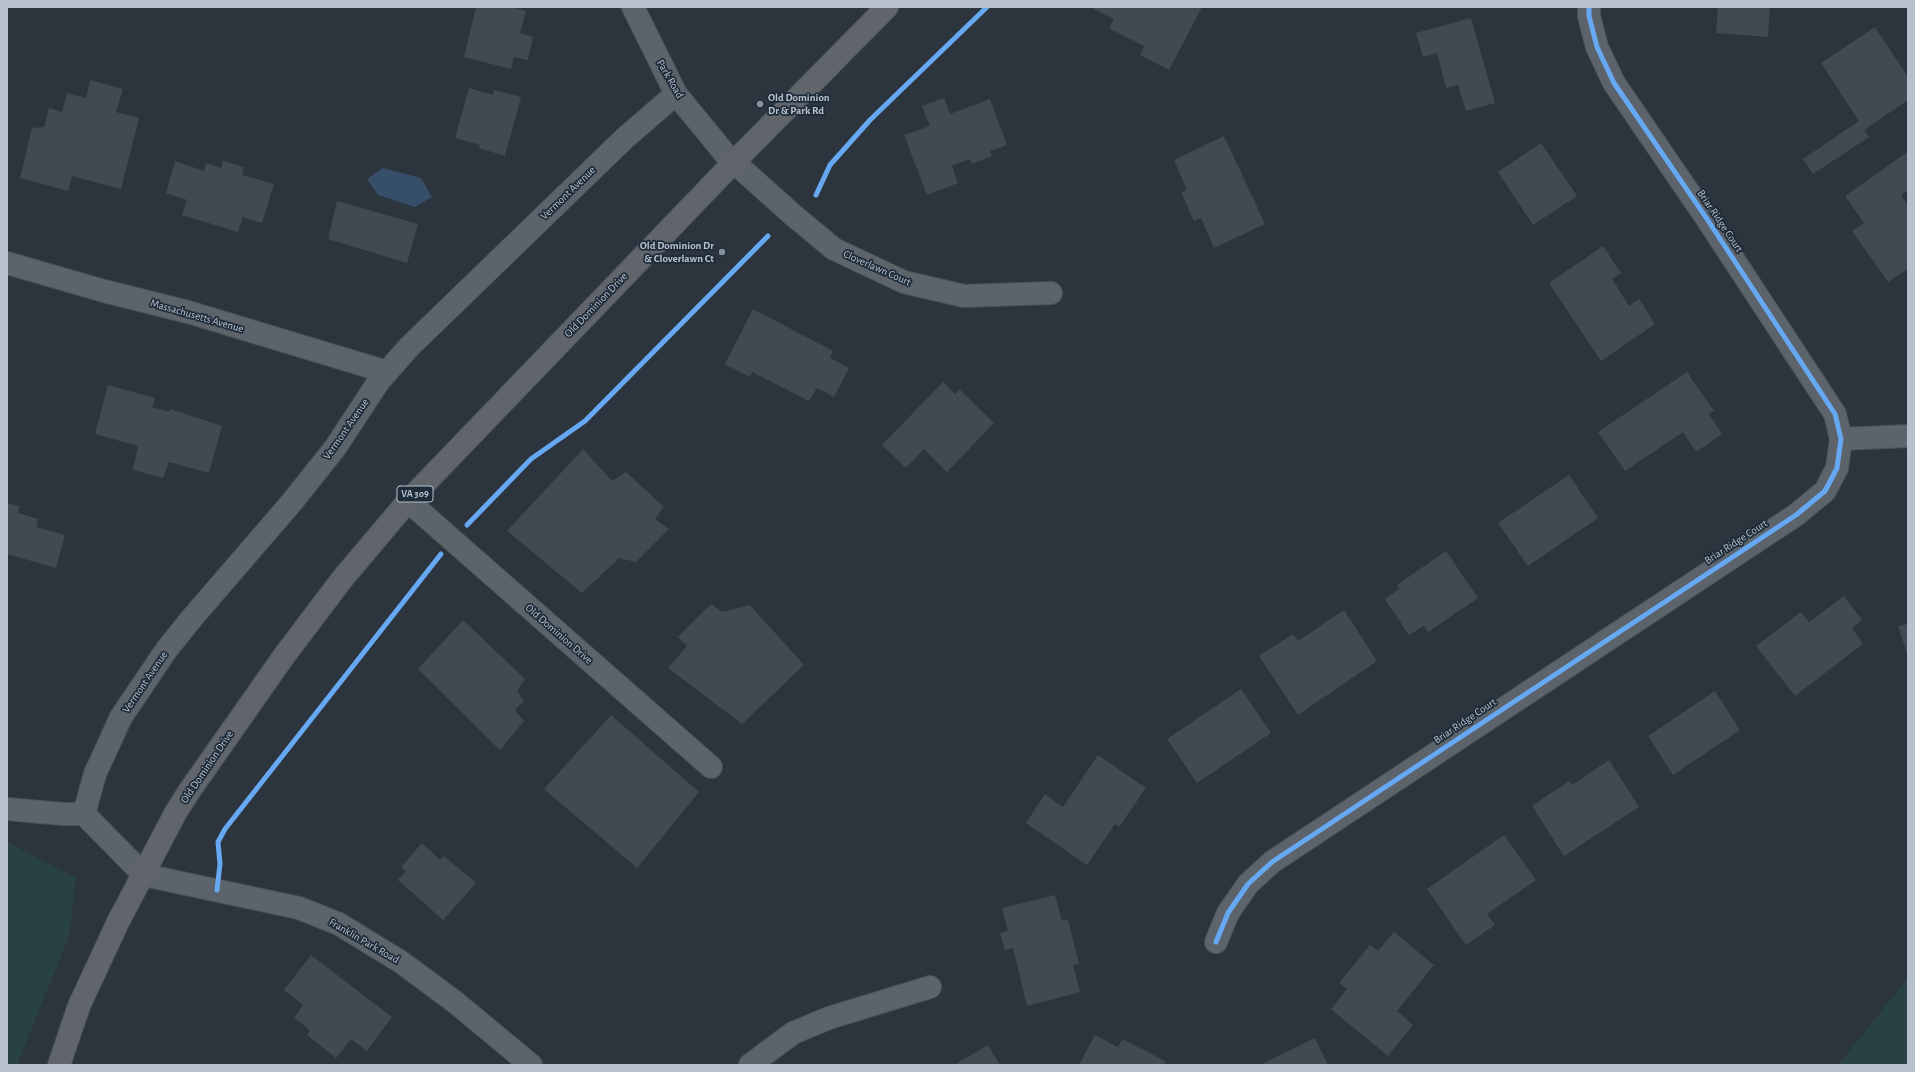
<!DOCTYPE html>
<style>
body{margin:0}
#map{position:relative;width:1915px;height:1072px;overflow:hidden;background:#2c353d;font-family:"Alegreya Sans",sans-serif}
canvas{display:block}
.frame{position:absolute;inset:0;border:8px solid #b7c1cd;pointer-events:none}
</style>
<div id="map">
<canvas width="1915" height="1072"></canvas>
<div class="frame"></div>
</div>
<script>
const context = document.querySelector('canvas').getContext('2d');
context.lineJoin = 'round';
function paint(path, color) { context.fillStyle = color; context.fill(path, 'evenodd'); }
const shape = rows => new Path2D(rows.map(r => 'M' + r).join(''));
function stroke(path, color, width, dash) { context.strokeStyle = color; context.lineWidth = width; context.lineCap = dash ? 'butt' : 'round'; context.setLineDash(dash || []); context.stroke(path); }
function drawText(font, color, halo, rows, align = 'center') {
  context.font = font + ' "Alegreya Sans",sans-serif'; context.lineWidth = 3.5; context.setLineDash([]); context.textBaseline = 'middle'; context.strokeStyle = halo; context.fillStyle = color; for (const [text, x, y, turn = 0] of rows) {
    context.save(); context.translate(x, y); context.rotate((+turn || 0) * Math.PI / 180); context.textAlign = isNaN(turn) ? turn : align; if (halo) context.strokeText(text, 0, 0); context.fillText(text, 0, 0); context.restore();
  }
}
const green = shape([
 [7,842,76,878,69,936,17,1065,7,1065],
 [1908,978,1908,1065,1838,1065]
]);
const water = shape([
 [383,168,421,178,432,197,415,207,378,195,367,179]
]);
const building = shape([
 [476,7,511,7,526,11,520,33,533,37,528,60,514,57,511,69,464,57],
 [1094,7,1202,7,1169,70,1140,55,1144,46,1109,28,1114,19,1093,9],
 [1718,7,1770,7,1768,37,1716,33],
 [1471,18,1495,103,1466,111,1458,85,1446,88,1437,53,1423,57,1416,33],
 [1875,27,1908,77,1908,100,1864,130,1869,137,1813,174,1803,159,1859,121,1821,63],
 [90,80,123,89,116,112,139,118,121,189,72,176,68,191,20,178,32,128,44,127,49,108,62,112,67,93,86,98],
 [469,88,493,95,494,90,521,97,505,156,479,148,480,145,455,138],
 [944,98,950,114,990,99,1007,145,990,151,992,156,972,164,970,159,952,166,958,183,927,195,904,135,930,126,922,106],
 [1224,136,1265,224,1214,248,1201,218,1194,221,1181,192,1187,190,1174,160],
 [1541,143,1577,196,1533,225,1498,172],
 [1906,153,1908,156,1908,190,1901,195,1908,206,1908,269,1888,282,1852,231,1864,223,1845,196],
 [175,161,204,171,206,163,221,168,223,161,244,167,242,175,274,184,262,223,243,217,238,232,182,215,187,200,166,193],
 [337,201,418,224,407,263,328,239],
 [1603,246,1621,273,1612,279,1629,306,1639,299,1655,324,1601,361,1549,283],
 [753,309,833,351,830,358,849,368,834,397,817,388,809,401,752,372,750,377,725,364],
 [1687,372,1714,411,1709,414,1722,434,1696,452,1683,432,1625,471,1598,432],
 [943,382,955,394,959,389,994,423,947,472,924,449,906,468,882,445],
 [108,385,155,398,152,407,169,412,170,409,222,426,209,473,169,462,163,478,133,470,138,446,95,434],
 [583,449,612,481,626,472,664,507,655,519,669,529,636,562,619,558,582,593,507,531],
 [1569,475,1598,518,1528,566,1498,523],
 [7,503,20,506,18,513,38,519,36,527,65,535,56,568,7,554],
 [1446,551,1478,598,1428,632,1424,626,1409,635,1385,599,1399,589,1397,585],
 [1844,596,1862,620,1852,628,1863,644,1795,696,1756,646,1801,612,1809,622],
 [711,604,722,612,750,605,804,665,742,724,668,668,687,646,678,637],
 [1344,610,1377,661,1298,715,1259,656,1293,634,1298,641],
 [463,620,525,679,517,691,524,701,515,710,524,721,500,750,418,669],
 [1908,624,1908,656,1898,626],
 [1241,689,1271,733,1197,783,1167,739],
 [1715,691,1740,730,1673,775,1648,736],
 [611,715,699,792,637,868,544,789],
 [1098,755,1146,788,1119,827,1115,824,1087,865,1026,823,1045,794,1063,807],
 [1609,760,1639,807,1564,856,1532,806,1569,781,1572,785],
 [1504,835,1536,880,1487,914,1495,925,1466,945,1427,889],
 [422,843,440,860,444,856,476,883,443,920,398,880,406,871,401,867],
 [1055,895,1062,921,1068,919,1079,964,1073,965,1080,992,1027,1006,1013,948,1005,950,1000,933,1008,931,1002,908],
 [1394,932,1434,965,1397,1011,1413,1025,1388,1056,1331,1009,1347,989,1339,983,1370,945,1378,951],
 [311,955,392,1017,367,1051,351,1039,336,1058,307,1035,310,1030,294,1018,303,1005,284,990],
 [1095,1035,1118,1047,1122,1039,1165,1061,1164,1065,1079,1065],
 [1315,1038,1328,1065,1260,1065],
 [988,1045,1000,1065,954,1065]
]);
const minor = shape([
 [633,7,676,94,726,155,793,215,834,249,904,282,964,296,1051,293],
 [7,263,104,291,188,312,387,372],
 [1841,439,1908,436],
 [408,501,711,767],
 [7,809,63,814,84,814,144,875,299,908,339,924,401,962,455,1002,531,1065],
 [84,814,95,774,121,717,167,649,192,618,292,502,335,448,379,381,409,347,626,137,676,94],
 [1216,942,1228,913,1248,884,1272,862,1796,515,1825,491,1837,468,1841,439,1835,414,1707,219,1614,83,1597,47,1589,16,1589,7],
 [750,1065,793,1033,829,1018,930,987]
]);
const major = shape([
 [59,1065,79,1006,118,922,176,812,190,790,284,656,343,578,408,501,733,163,887,7]
]);
const cycleway = shape([
 [816,195,830,165,870,120,987,7],
 [467,525,531,459,585,421,768,236],
 [217,890,220,864,218,842,225,829,441,554],
 [1216,942,1228,913,1248,884,1272,862,1796,515,1825,491,1837,468,1841,439,1835,414,1707,219,1614,83,1597,47,1589,16,1589,7]
]);
const markers = [
 [760,104,4,"#86909b"],
 [722,252,4,"#86909b"]
];
const shields = [
 [415,494,36]
];
const shieldNames = [
 ["VA 309",415,494]
];
const streetNames = [
 ["Park Road",670,79,60],
 ["Vermont Avenue",568,193,-44],
 ["Briar Ridge Court",1720,221,56],
 ["Cloverlawn Court",877,268,24],
 ["Old Dominion Drive",596,305,-46],
 ["Massachusetts Avenue",197,316,16],
 ["Vermont Avenue",346,429,-55],
 ["Briar Ridge Court",1736,542,-33],
 ["Old Dominion Drive",559,634,41],
 ["Vermont Avenue",145,682,-56],
 ["Briar Ridge Court",1465,721,-34],
 ["Old Dominion Drive",207,767,-56],
 ["Franklin Park Road",364,941,30]
];
const poiNames = [
 ["Old Dominion",768,98],
 ["Dr & Park Rd",768,111],
 ["Old Dominion Dr",714,246,"right"],
 ["& Cloverlawn Ct",714,259,"right"]
];
paint(green, '#284244');
paint(water, '#364e68');
paint(building, '#424950');
stroke(minor, '#4b5157', 24);
stroke(major, '#4a5159', 24);
stroke(minor, '#5d636b', 22);
stroke(major, '#60656c', 22);
stroke(cycleway, '#66a8f1', 5);
for (const [x, y, r, color] of markers) { const dot = new Path2D(); dot.arc(x, y, r, 0, 2 * Math.PI); context.fillStyle = color; context.fill(dot); stroke(dot, '#1e2b39', 1.5); }
for (const [x, y, w] of shields) { const box = new Path2D(); box.roundRect(x - w / 2, y - 8, w, 16, 3); context.fillStyle = '#1e2b39'; context.fill(box); stroke(box, '#b7c1cd', 1); }
drawText('bold 10px', '#b7c1cd', null, shieldNames);
drawText('11px', '#b7c1cd', '#1e2b39', streetNames);
drawText('bold 11px', '#b7c1cd', '#1e2b39', poiNames, 'left');
</script>
